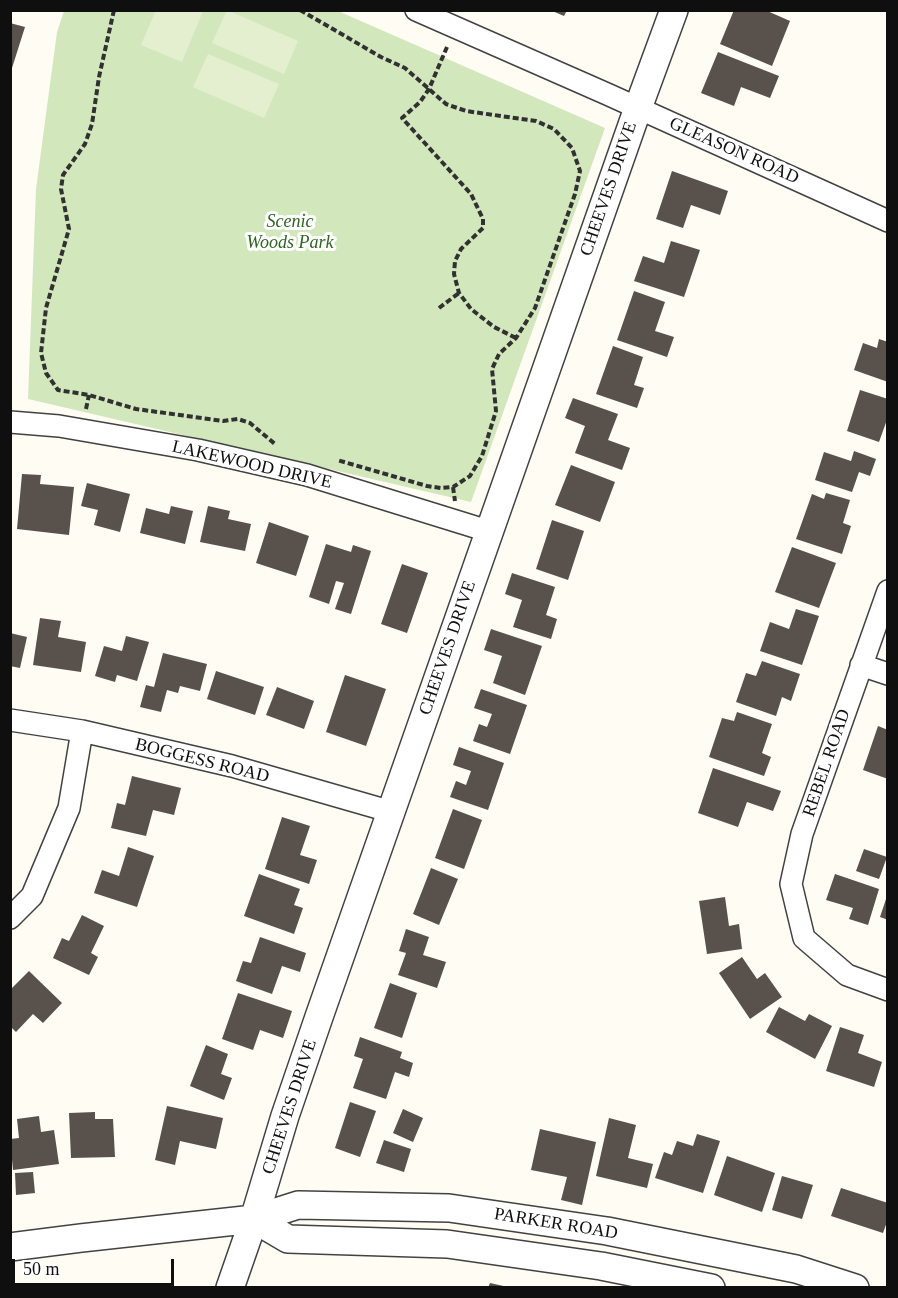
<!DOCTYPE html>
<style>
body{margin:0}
#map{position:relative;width:898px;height:1298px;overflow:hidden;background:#fefcf3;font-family:"Times New Roman",serif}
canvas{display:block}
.frame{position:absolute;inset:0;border:12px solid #0f0f0f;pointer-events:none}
.scale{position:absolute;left:12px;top:1259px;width:162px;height:27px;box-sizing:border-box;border:3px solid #0f0f0f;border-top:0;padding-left:8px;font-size:18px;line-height:21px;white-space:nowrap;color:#0f0f0f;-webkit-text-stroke:4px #fff;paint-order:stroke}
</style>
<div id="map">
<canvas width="898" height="1298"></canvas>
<div class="frame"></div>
<div class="scale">50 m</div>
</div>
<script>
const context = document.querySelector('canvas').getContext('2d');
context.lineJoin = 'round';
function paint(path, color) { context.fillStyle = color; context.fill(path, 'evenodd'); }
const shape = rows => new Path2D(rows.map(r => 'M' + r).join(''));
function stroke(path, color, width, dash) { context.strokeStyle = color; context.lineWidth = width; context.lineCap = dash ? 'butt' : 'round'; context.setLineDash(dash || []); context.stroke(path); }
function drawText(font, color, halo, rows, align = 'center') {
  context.font = font + ' "Times New Roman",serif'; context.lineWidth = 6; context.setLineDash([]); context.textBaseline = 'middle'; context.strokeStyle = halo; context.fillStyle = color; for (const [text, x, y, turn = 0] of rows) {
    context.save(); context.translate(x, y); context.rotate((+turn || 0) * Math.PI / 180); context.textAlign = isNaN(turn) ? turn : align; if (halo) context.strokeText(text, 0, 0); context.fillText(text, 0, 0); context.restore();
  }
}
const green = shape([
 [64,11,338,11,605,128,471,502,28,399,36,189,57,32]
]);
const pitch = shape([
 [156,10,203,11,182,62,141,45],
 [227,10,298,41,284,74,212,43],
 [208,54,279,84,264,118,193,87]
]);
const building = shape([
 [550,10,567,10,564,16],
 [734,10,765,10,790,21,772,66,720,44],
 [10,23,25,27,12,68,10,67],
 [718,52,779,76,770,98,741,87,734,106,701,93],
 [672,171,728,191,720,215,691,205,683,228,656,219],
 [671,241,700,250,684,297,634,281,643,256,664,263],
 [634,291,665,302,655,331,674,337,667,357,617,340],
 [879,339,888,342,888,382,854,370,863,343,877,348],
 [613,346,643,357,634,385,644,388,637,408,596,394],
 [860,390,888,399,888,417,879,442,847,431],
 [573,398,618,414,608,440,630,448,622,470,575,453,585,426,565,418],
 [854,451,876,459,870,476,859,472,852,492,815,480,824,452,851,461],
 [571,465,615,482,600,522,555,505],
 [22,474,41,475,40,484,74,487,69,535,17,529],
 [87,483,130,494,120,532,94,525,98,510,81,506],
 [826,493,850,500,843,523,851,526,842,554,796,539,812,494,824,499],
 [171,506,193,511,185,544,140,533,146,508,169,514],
 [208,506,230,511,228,519,251,524,245,551,200,542],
 [552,520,584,531,568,580,536,569],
 [269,522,309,536,296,576,256,563],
 [326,544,351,552,353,545,371,551,351,614,335,609,344,583,336,581,329,604,309,597],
 [792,547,836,563,819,608,775,592],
 [402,564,428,573,407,633,381,624],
 [512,573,555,587,546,615,557,619,551,639,513,627,522,600,505,594],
 [796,609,819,616,802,665,760,651,770,622,789,629],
 [40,618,61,621,58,637,86,642,81,672,33,665],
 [491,629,542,646,525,695,493,683,502,656,484,650],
 [10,633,27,637,20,668,10,666],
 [126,636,149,642,137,681,117,675,115,682,95,676,104,646,122,651],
 [163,653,207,664,200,691,180,686,178,693,167,690,161,712,140,707,146,685,154,687],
 [762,661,800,674,791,701,782,697,776,716,736,702,746,673,756,676],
 [216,671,264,687,255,715,207,699],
 [345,675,386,689,366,746,326,732],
 [277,687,314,701,304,729,266,715],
 [481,689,527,705,510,754,473,741,479,724,487,727,492,714,474,708],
 [737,712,772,724,762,753,771,757,764,776,709,757,722,718,734,721],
 [878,726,888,730,888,779,863,770],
 [459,747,504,763,488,810,450,797,456,781,466,785,471,771,453,765],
 [713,768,781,791,773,811,747,802,738,827,698,813],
 [132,776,181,788,174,815,153,810,146,836,111,828,117,803,125,805],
 [453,809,482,820,464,869,435,858],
 [282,817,310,826,300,855,317,860,309,884,265,869],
 [128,847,154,856,137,907,94,893,102,870,119,876],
 [864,849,887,857,879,879,856,871],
 [431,868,458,879,439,925,413,914],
 [259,874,300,889,294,905,303,908,294,934,244,916],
 [835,874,879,889,868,925,849,919,853,908,826,900],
 [887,896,888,896,888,920,880,917],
 [725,897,729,926,739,924,742,949,707,954,699,901],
 [82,915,104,926,91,953,98,957,89,975,53,958,62,938,69,941],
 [406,929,429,937,423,955,446,962,437,988,398,975,406,953,399,951],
 [260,937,306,953,300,972,282,966,272,994,236,981,243,961,251,963],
 [742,957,757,979,765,973,782,997,750,1019,719,973],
 [29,971,62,1003,43,1023,33,1014,16,1032,10,1026,10,990],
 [390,983,417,993,402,1038,374,1028],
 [238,993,292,1011,283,1038,260,1030,253,1050,222,1039],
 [779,1007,805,1021,809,1014,832,1026,815,1059,766,1032],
 [840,1027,864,1035,858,1053,882,1062,874,1087,826,1071],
 [360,1037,402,1052,400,1058,413,1063,409,1077,395,1072,386,1099,353,1088,363,1059,354,1056],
 [206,1045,228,1054,221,1074,232,1078,224,1100,190,1086],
 [350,1102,376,1111,360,1157,335,1148],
 [167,1106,223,1118,216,1149,180,1141,175,1165,155,1160],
 [403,1109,423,1118,413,1142,393,1133],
 [95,1112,95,1119,113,1119,115,1157,71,1158,69,1113],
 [39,1116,41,1132,54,1130,59,1164,13,1170,10,1139,19,1138,17,1119],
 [609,1118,636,1125,628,1158,653,1164,647,1188,596,1176],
 [540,1129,596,1142,582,1205,561,1200,567,1177,531,1170],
 [697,1134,720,1141,703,1193,655,1178,664,1152,672,1155,677,1141,693,1146],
 [384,1140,411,1149,404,1172,376,1163],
 [727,1156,775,1173,762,1212,714,1195],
 [33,1172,35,1193,16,1195,15,1173],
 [782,1176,813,1185,802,1219,772,1210],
 [841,1188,888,1203,888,1219,883,1233,831,1216],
 [490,1283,508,1287,508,1288,488,1288]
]);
const path = shape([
 [114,10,99,77,92,124,85,144,63,175,61,189,69,229,46,308,41,353,46,373,58,390,89,395,136,409,223,421,238,419,250,423,275,444],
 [300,10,381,57,405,68,446,104,466,111,536,121,554,129,572,148,580,171,575,194,535,308,516,338,499,354,492,369,496,411,482,456,470,476,453,487,441,488,427,486,337,460],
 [447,47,429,89,420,102,402,118,471,194,483,219,483,228,461,249,455,261,454,274,459,293,471,309,494,327,516,338],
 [439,308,459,293],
 [86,409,89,395],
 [453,487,455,501]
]);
const minor = shape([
 [416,10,607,94,888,221],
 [10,422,59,426,198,450,307,475,488,531],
 [888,591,802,834,791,884,804,938,847,975,888,990],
 [861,665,888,674],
 [10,720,82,731,232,766,392,812],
 [10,918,32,896,69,808,82,731]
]);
const tertiary = shape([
 [254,1219,288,1239,447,1244,601,1266,711,1288],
 [10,1247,81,1238,254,1219,298,1205,449,1208,607,1231,796,1269,855,1288],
 [230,1288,254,1219,285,1116,320,1014,638,108,674,10]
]);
const streetNames = [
 ["GLEASON ROAD",734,151,24],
 ["CHEEVES DRIVE",609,189,-71],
 ["LAKEWOOD DRIVE",252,465,13],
 ["CHEEVES DRIVE",448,648,-71],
 ["BOGGESS ROAD",202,761,14],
 ["REBEL ROAD",827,763,-71],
 ["CHEEVES DRIVE",290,1107,-72],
 ["PARKER ROAD",556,1224,9]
];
const parkNames = [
 ["Scenic",290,222],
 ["Woods Park",290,243]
];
paint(green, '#d3e7bd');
paint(pitch, '#e4efcf');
paint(building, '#58514c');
stroke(minor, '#424242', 24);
stroke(tertiary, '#424242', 30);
stroke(path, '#313131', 4, [6, 3]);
stroke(minor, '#fff', 21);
stroke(tertiary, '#fff', 27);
drawText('18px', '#0f0f0f', '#fff', streetNames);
drawText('italic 18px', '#2f6423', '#fff', parkNames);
</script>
